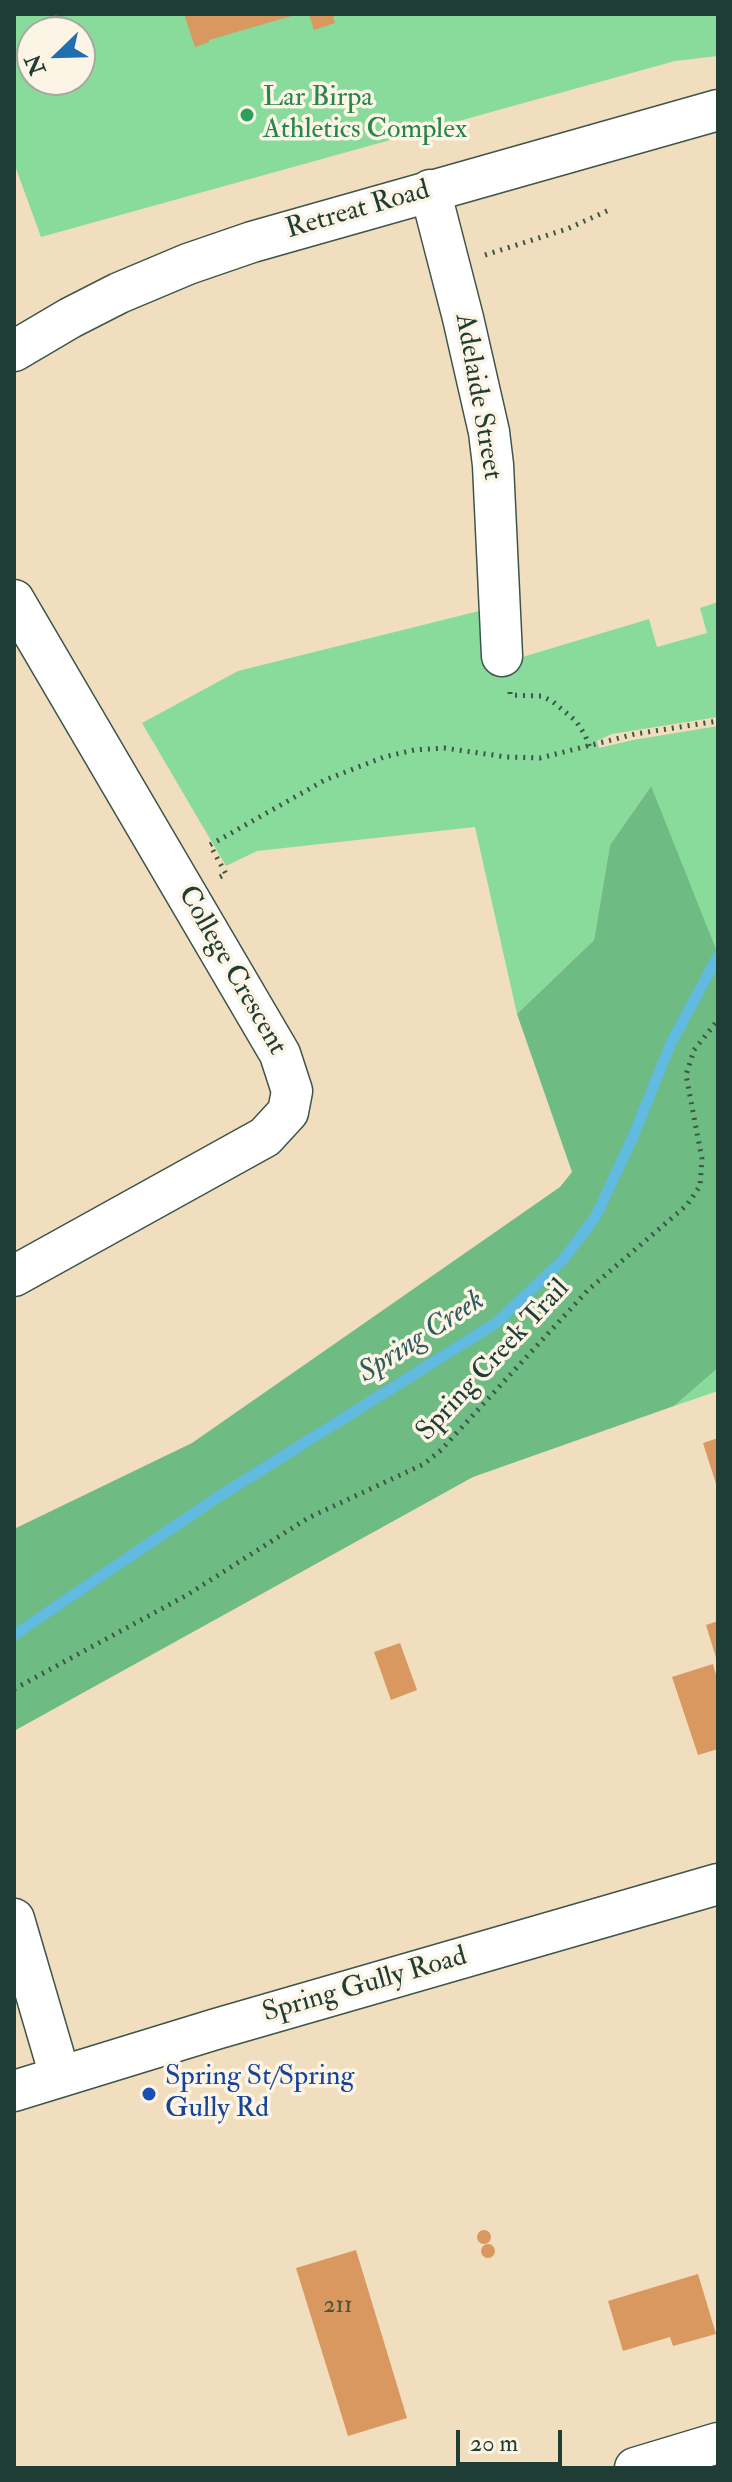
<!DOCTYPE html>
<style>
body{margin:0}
#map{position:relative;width:732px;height:2482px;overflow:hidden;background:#f1debe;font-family:"IM FELL Double Pica",serif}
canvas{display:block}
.frame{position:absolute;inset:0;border:16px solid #1f3d34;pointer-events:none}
.north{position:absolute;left:16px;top:16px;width:80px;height:80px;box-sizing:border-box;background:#fcf5e5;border:2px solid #a4ab9e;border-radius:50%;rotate:247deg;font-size:22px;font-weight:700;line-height:32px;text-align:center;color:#1f3d34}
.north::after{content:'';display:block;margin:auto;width:28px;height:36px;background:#1f6fb2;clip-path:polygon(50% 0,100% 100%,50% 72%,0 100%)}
.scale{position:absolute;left:456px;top:2430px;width:106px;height:36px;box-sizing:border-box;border:4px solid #1f3d34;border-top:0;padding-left:10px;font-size:24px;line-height:28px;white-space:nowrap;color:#1f3d34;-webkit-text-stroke:6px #fcf5e5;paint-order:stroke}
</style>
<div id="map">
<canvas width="732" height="2482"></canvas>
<div class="frame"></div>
<div class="north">N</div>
<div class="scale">20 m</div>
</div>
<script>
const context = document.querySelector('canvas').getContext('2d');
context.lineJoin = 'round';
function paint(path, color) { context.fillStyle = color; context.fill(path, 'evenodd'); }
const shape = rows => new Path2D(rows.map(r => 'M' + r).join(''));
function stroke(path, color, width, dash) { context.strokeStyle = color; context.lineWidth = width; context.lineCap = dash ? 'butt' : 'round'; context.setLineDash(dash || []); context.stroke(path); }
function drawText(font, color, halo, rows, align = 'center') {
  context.font = font + ' "IM FELL Double Pica",serif'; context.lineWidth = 7; context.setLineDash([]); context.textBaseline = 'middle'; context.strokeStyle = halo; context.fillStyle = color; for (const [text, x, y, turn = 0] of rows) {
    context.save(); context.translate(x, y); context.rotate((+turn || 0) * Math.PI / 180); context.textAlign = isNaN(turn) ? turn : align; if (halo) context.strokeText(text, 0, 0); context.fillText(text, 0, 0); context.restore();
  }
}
const green = shape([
 [14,14,718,14,718,56,675,61,41,237,14,163],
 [32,32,80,32,80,80,32,80],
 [718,602,718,717,612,734,597,741,599,748,633,740,718,726,718,954,650,787,610,845,594,940,517,1014,475,827,257,851,226,866,142,723,238,671,483,610,486,668,649,619,657,647,707,633,700,608],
 [718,1368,718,1391,674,1406]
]);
const forest = shape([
 [651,786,718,954,718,1368,674,1406,473,1477,14,1731,14,1529,192,1443,560,1187,572,1172,517,1014,594,940,610,845]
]);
const stream = shape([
 [14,1635,218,1497,496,1323,563,1260,596,1216,632,1139,671,1043,718,956]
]);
const building = shape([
 [184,14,295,14,295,15,209,40,209,42,195,47],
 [309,14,340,14,333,17,335,23,314,30],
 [718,1438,718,1487,717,1487,703,1443],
 [718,1621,718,1661,717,1661,706,1625],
 [400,1643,417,1690,391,1700,374,1652],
 [713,1664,718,1682,718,1749,698,1755,672,1677],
 '477 2237a7 7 0 1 1 14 0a7 7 0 1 1-14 0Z',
 '481 2251a7 7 0 1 1 14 0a7 7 0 1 1-14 0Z',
 [356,2250,407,2418,348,2436,296,2268],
 [698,2274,716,2334,673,2346,670,2337,623,2351,608,2301]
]);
const path = shape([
 [485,255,567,229,609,210],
 [510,692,510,695,541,696,552,701,576,721,585,735,590,748],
 [220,877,226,874,210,845,325,780,384,757,414,750,444,748,507,757,540,758,635,734,718,721],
 [14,1689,187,1595,308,1518,424,1464,441,1450,588,1290,687,1205,700,1186,702,1159,686,1075,694,1050,718,1020]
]);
const minor = shape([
 [430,190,463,318,489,432,493,465,502,656],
 [14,351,70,318,119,293,188,264,252,242,718,110],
 [14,600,280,1054,292,1091,288,1112,265,1137,14,1276],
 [14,1919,60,2076],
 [14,2091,216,2029,718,1884],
 [635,2468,718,2443]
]);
const markers = [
 [247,115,8,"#2e9e5b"],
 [149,2094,8,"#1a4fb4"]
];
const numberNames = [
 ["211",338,2307]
];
const leisureNames = [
 ["Lar Birpa",263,99],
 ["Athletics Complex",263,131]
];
const streetNames = [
 ["Retreat Road",358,211,-16],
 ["Adelaide Street",477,397,80],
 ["College Crescent",231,971,60],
 ["Spring Creek Trail",494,1361,-47],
 ["Spring Gully Road",365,1986,-16]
];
const transitNames = [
 ["Spring St/Spring",165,2078],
 ["Gully Rd",165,2110]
];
const waterNames = [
 ["Spring Creek",422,1338,-33]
];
paint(green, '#89db9c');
paint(forest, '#6ebb84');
stroke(stream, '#61badf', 11);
paint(building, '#d9985f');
stroke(minor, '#3e5549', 43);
stroke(path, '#3e5549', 5, [2, 6]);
stroke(minor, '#fff', 40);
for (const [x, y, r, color] of markers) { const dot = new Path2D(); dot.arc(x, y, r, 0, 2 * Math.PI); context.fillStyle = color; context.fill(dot); stroke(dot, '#fcf5e5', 3); }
drawText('24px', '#4e543f', null, numberNames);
drawText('28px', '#27864d', '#fcf5e5', leisureNames, 'left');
drawText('28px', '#1f3d34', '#fcf5e5', streetNames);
drawText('28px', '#164399', '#fcf5e5', transitNames, 'left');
drawText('italic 30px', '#305c5f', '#fcf5e5', waterNames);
</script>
